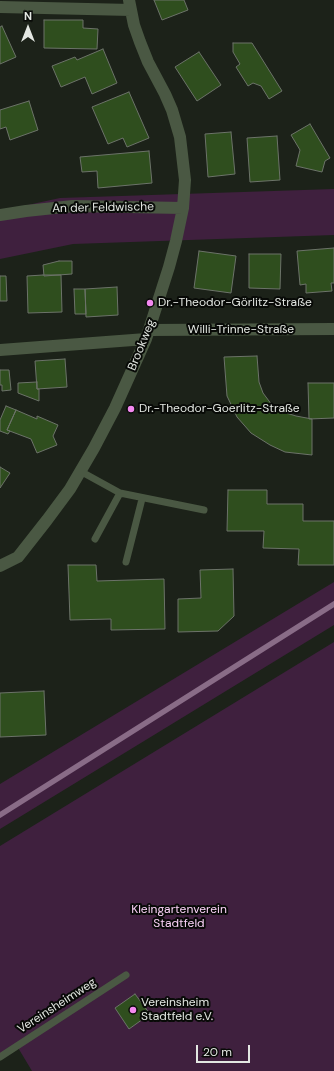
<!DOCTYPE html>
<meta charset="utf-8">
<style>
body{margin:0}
#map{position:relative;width:334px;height:1071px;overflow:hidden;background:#1c2219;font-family:"DM Sans",sans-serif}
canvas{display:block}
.north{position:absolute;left:8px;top:8px;width:40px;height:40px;-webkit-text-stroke:3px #080a07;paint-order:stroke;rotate:0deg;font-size:11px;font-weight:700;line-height:16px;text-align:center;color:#e3e7e2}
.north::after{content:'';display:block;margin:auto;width:14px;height:18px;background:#e3e7e2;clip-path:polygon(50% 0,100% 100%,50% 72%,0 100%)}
.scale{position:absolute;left:196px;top:1045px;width:54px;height:18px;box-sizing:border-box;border:2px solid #e3e7e2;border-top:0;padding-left:5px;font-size:12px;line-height:14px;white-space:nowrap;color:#e3e7e2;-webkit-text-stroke:3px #080a07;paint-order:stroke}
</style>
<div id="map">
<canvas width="334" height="1071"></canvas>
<div class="north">N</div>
<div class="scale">20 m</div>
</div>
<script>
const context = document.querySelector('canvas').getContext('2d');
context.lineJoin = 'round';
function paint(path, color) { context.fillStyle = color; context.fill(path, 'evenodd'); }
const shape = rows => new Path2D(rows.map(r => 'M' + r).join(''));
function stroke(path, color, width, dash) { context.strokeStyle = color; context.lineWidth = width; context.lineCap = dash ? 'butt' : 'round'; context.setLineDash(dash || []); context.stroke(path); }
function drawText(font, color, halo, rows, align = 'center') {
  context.font = font + ' "DM Sans",sans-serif'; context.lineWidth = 4; context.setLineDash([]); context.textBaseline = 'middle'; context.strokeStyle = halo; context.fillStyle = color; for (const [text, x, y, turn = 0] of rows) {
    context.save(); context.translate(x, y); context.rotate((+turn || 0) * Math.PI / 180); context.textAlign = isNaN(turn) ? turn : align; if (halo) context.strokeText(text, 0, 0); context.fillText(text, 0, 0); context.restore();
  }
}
const green = shape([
 [334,189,334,235,73,244,0,259,0,211,60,198],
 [334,582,334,625,0,829,0,784],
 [334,642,334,1071,32,1071,17,1046,0,1056,0,846]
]);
const stream = shape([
 [0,815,334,604]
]);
const building = shape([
 [154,0,184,0,188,10,162,20,154,0],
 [44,20,83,20,83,28,98,29,97,49,44,48,44,20],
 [2,26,16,57,0,64,0,27,2,26],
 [233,43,252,43,282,91,269,99,261,86,253,83,248,86,236,67,240,64,233,52,233,43],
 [103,49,117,83,92,94,85,77,61,87,52,66,75,57,77,60,103,49],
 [199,52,221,85,197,101,175,67,199,52],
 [129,92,149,138,127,147,123,138,108,144,92,107,129,92],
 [29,101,38,130,10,140,6,127,0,129,0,110,29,101],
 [310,124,330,158,325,161,322,172,296,166,300,150,291,135,310,124],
 [231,132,235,174,208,177,205,134,231,132],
 [277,136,280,180,250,182,247,138,277,136],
 [149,151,152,183,98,188,97,171,82,172,80,157,149,151],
 [334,248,334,283,331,283,332,291,306,293,306,284,300,285,297,251,334,248],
 [199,251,236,256,231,293,194,288,199,251],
 [249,254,281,254,280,289,249,288,249,254],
 [59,261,72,261,72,274,44,276,43,265,59,261],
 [43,275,61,275,62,312,28,313,27,276,43,275],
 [0,276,6,276,7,301,0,301,0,276],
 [117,287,118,315,86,317,85,289,117,287],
 [74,289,85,289,86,314,75,314,74,289],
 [257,356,259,382,263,393,272,405,283,412,296,416,312,419,312,455,285,452,270,445,251,433,237,417,227,396,224,357,257,356],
 [65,359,67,387,37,389,35,361,65,359],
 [0,370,9,370,11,390,2,391,2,385,0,385,0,370],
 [37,382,37,389,39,389,39,401,18,393,18,383,37,382],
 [308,383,334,383,334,418,309,419,308,383],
 [6,406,16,410,7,430,10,431,8,434,0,431,0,420,6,406],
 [16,410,37,419,37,416,58,425,53,436,57,445,37,453,31,439,7,430,16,410],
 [0,467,10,473,0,488,0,467],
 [228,490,267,490,267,504,303,504,303,521,334,521,334,565,298,565,299,549,263,548,264,531,227,531,228,490],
 [68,565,96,565,97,581,164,579,165,629,111,630,111,619,70,620,68,565],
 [233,569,234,616,218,631,178,632,178,599,201,598,200,570,233,569],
 [44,691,46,735,0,737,0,693,44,691],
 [135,994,150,1014,129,1029,115,1008,135,994]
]);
const service = shape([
 [80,471,120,493,95,539],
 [120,493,204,510],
 [126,562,142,499],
 [0,1057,126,975]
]);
const minor = shape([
 [0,7,131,10],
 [0,215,26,211,73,206,183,208],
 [149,330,334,329],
 [0,350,146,339],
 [0,566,18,557,47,520,70,489,94,448,115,408,146,339,169,267,176,241,183,208,185,180,180,137,172,110,165,94,148,62,140,42,134,25,129,0]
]);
const markers = [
 [150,303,4,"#f489f0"],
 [131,409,4,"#f489f0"],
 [133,1010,4,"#f489f0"]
];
const streetNames = [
 ["An der Feldwische",103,208,-1],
 ["Willi-Trinne-Straße",241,330],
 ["Brookweg",142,345,-68],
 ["Vereinsheimweg",57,1006,-33]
];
const poiNames = [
 ["Dr.-Theodor-Görlitz-Straße",158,303],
 ["Dr.-Theodor-Goerlitz-Straße",139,409],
 ["Vereinsheim",141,1003],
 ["Stadtfeld e.V.",141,1017]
];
const parkNames = [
 ["Kleingartenverein",179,910],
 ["Stadtfeld",179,924]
];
paint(green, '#3f203e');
stroke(stream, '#896c87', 5.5);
paint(building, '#2f4e1e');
stroke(building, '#6c7369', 1);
stroke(service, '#4a5843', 7);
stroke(minor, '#4a5843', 12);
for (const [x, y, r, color] of markers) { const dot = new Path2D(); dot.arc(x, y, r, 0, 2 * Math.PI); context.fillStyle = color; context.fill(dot); stroke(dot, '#080a07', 1.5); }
drawText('12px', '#e3e7e2', '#080a07', streetNames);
drawText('12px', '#e3e7e2', '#080a07', poiNames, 'left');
drawText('12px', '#fbd2f8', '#080a07', parkNames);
</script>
